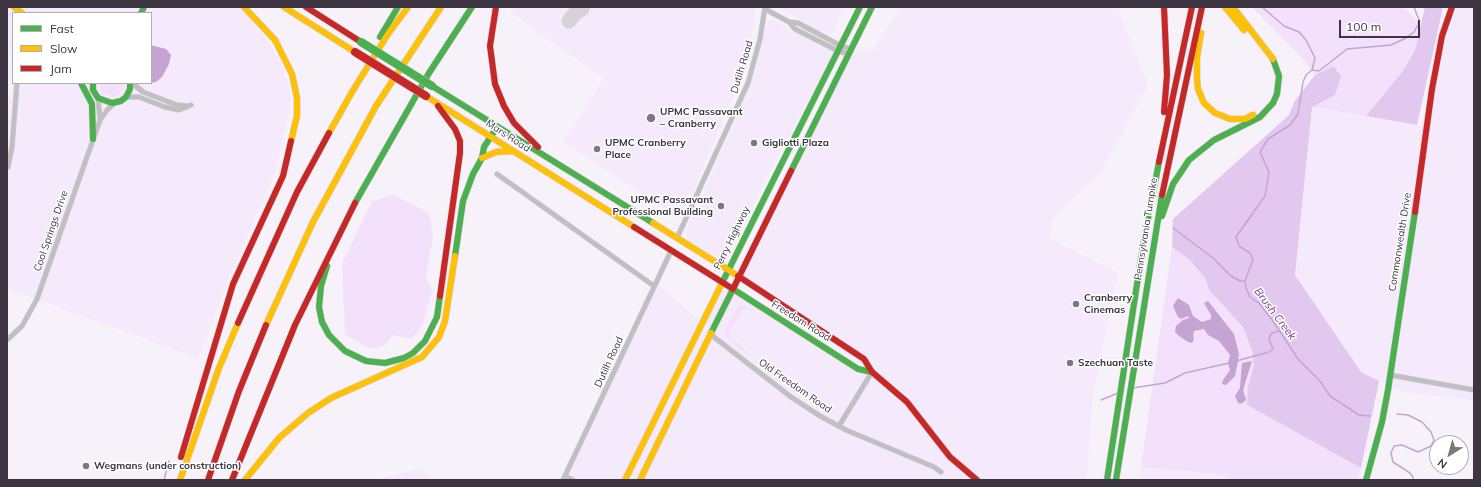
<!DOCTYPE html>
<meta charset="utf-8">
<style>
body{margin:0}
#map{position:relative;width:1481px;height:487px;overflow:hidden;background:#f7f2f9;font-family:Mulish,sans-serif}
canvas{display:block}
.frame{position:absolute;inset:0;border:8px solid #3d3542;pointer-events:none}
.legend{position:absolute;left:12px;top:12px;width:140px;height:72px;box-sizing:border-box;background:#fff;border:1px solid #b1aeb3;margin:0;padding:5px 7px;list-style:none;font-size:12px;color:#3d3542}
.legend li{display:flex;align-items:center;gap:8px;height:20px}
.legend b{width:20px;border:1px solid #b1aeb3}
.north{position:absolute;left:1429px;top:435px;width:40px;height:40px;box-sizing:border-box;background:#fff;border:1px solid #b1aeb3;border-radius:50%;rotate:217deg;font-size:11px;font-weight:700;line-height:16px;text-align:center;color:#3d3542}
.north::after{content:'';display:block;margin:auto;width:14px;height:18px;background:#7e7782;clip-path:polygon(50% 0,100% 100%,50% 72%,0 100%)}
.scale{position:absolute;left:1339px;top:20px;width:81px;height:18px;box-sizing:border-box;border:2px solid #3d3542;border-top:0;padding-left:5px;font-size:12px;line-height:14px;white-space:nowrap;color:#3d3542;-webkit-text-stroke:3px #fff;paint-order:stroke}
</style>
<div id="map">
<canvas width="1481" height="487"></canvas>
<div class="frame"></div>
<ul class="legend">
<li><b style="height:5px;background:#4caf50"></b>Fast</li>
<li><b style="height:5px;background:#ffc107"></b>Slow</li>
<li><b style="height:5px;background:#c62828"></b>Jam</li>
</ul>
<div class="north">N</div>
<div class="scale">100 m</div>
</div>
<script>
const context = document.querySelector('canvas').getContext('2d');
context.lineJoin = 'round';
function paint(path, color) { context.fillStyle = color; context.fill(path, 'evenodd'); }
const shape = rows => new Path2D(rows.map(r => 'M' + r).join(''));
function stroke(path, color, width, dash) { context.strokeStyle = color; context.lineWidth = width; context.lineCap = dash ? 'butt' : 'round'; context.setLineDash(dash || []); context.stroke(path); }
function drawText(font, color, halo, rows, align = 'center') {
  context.font = font + ' Mulish,sans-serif'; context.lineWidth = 3; context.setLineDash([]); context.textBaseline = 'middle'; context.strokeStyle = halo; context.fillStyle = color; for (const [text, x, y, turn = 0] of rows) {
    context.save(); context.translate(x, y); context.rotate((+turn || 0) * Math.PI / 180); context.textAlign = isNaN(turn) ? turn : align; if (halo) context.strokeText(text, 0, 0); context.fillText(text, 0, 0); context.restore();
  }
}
const built = shape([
 [7,7,239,7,264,35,281,63,290,89,291,105,275,173,232,271,198,358,7,289,7,108,13,74,7,28],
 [13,13,151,13,151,83,13,83],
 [512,7,756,7,748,61,681,220,563,142,604,79,510,12],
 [778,7,844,7,831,36,824,34],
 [901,7,1117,7,1148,85,1101,172,1054,216,1049,238,1118,272,1093,395,1087,480,563,480,656,283,702,322,722,283,858,369,872,372,864,359,738,276,851,49,872,51],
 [1455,7,1474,7,1474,401,1402,392,1361,372,1296,276,1312,107,1421,126],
 [773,20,832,51,831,59,763,184,731,250,725,256,717,258,687,240,686,231,753,80,767,21],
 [1141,467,1218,474,1232,480,1138,480],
 [418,469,435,480,375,480]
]);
const green = shape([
 [1252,7,1404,7,1420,24,1415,49,1403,71,1366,116,1312,107,1335,95,1333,66,1315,75,1303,59],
 [99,83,124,83,124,87,119,95,110,97,102,93],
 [394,195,429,213,433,237,426,276,432,290,422,327,412,339,393,335,384,346,369,349,345,334,342,264,372,201],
 [1172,247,1189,259,1205,278,1210,291,1243,327,1252,351,1254,365,1248,387,1247,405,1361,468,1358,480,1232,480,1218,474,1141,467],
 [739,305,745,306,748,309,742,310,728,335,748,352,747,355,724,335,725,329]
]);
const forest = shape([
 [1425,7,1443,7,1417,125,1366,116,1403,71,1415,50],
 [1333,66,1341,76,1335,95,1312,107,1295,275,1361,372,1379,381,1361,468,1247,405,1248,387,1254,365,1252,351,1243,327,1210,291,1205,278,1189,259,1172,247,1173,219,1289,115,1294,102,1315,75]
]);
const water = shape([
 [151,45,166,49,171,55,169,64,162,77,156,82,151,83],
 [1178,298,1189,305,1193,316,1202,322,1211,319,1211,315,1204,303,1208,301,1234,334,1239,354,1238,361,1235,376,1226,385,1222,384,1223,380,1230,370,1228,363,1230,355,1219,341,1208,335,1204,329,1194,331,1193,336,1194,339,1192,343,1188,342,1179,336,1175,332,1176,326,1183,320,1189,318,1188,316,1181,319,1178,317,1173,306],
 [1252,361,1243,390,1246,400,1241,404,1238,403,1235,396,1240,388,1242,363]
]);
const stream = shape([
 [1262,7,1284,26,1299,32,1306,40,1315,58,1312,70,1306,75,1303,82,1298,114,1290,125,1268,139,1260,152,1269,172,1265,196,1236,237,1239,246,1250,253,1253,260,1245,281,1246,288,1250,297,1259,303,1273,321,1298,359,1320,381,1330,396,1359,415,1370,416],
 [1312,70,1319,71,1347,49,1391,45,1406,38,1414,32,1418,25,1419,20,1414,7],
 [1173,228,1213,258,1231,276,1240,281,1245,281],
 [1236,361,1269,352,1273,349,1269,339,1270,336,1272,333,1279,331],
 [1133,388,1165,383,1185,373,1229,363],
 [1101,400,1118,393],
 [1397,414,1408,415,1422,422,1431,432,1434,440,1431,446,1418,452,1402,445,1394,446,1391,453,1393,462,1410,473,1413,477,1413,480],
 [164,480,169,461]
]);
const taxiway = shape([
 [569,21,576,12,582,9]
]);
const street = shape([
 [765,9,789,22,798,23,841,46,851,49],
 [789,22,795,29,803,33,838,51,849,54],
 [132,83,143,92,177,105,187,106],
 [126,97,139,97,165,107,179,110,191,105],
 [98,98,100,119],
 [8,167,12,147,17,83],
 [497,174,654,286],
 [677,238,748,83,760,39,765,7],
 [710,334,791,397,820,416,846,430,934,467,941,472],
 [7,340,22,326,37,299,100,120,108,109,115,103],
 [1390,375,1474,390],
 [839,426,872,372],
 [565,476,573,480],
 [563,480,671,251]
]);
const fast = shape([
 [141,13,144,7],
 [380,37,398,7],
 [81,83,92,104,93,139],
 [93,83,93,90,98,98,112,103,121,101,126,97,130,89,130,83],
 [432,86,653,223],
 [791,171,872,7],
 [355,203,429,73,472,7],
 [1162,216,1173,184,1189,160,1214,140,1260,117,1273,103,1277,94,1279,76,1273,59],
 [455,256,463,201,473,174,482,158,484,147,497,127],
 [327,266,321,286,319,307,322,322,329,335,345,351,366,361,385,363,404,358,413,353,425,341,437,317,440,296],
 [722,283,860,7],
 [711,333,733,289,858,369,872,372],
 [1107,480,1143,245,1159,162],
 [1116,480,1162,195],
 [1366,480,1382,422,1388,390,1415,212]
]);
const slow = shape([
 [14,7,22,13],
 [244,7,275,40,292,74,297,98,297,116,291,141],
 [284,7,355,52],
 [1225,7,1244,30],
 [1233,7,1273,59],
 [1201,33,1197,57,1197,79,1198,89,1204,103,1215,113,1230,119,1245,119,1253,115],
 [426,96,634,227],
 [329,133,352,92,388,34,408,7],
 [482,158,496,152,513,151],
 [653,223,738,276],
 [266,325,313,222,376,106,441,7],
 [180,480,219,368,238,323],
 [245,480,279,438,308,413,331,398,422,357,439,337,445,321,455,256],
 [625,480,722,283],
 [640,480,711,333]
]);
const jam = shape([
 [306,7,361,42],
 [496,7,490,46,495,84,504,106,514,123,538,147],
 [1164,7,1167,75,1164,112],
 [438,106,455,129,460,141,460,153,440,296],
 [1159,162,1192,7],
 [1162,195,1202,7],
 [1415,212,1432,89,1442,36,1452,7],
 [634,227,733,289,791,171],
 [738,276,864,359,872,372,907,402,950,457,977,480],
 [238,323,297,192,329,133],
 [181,457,233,284,283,176,291,141],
 [208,480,239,391,266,325],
 [232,480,295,325,355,203]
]);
const fastBridge = shape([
 [361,42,432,86]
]);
const jamBridge = shape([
 [355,52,426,96]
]);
const markers = [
 [651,118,5,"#7e7782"],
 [754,143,4,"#7e7782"],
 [597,149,4,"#7e7782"],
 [721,206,4,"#7e7782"],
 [1076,304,4,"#7e7782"],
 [1070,363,4,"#7e7782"],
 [86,466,4,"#7e7782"]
];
const streetNames = [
 ["Dutilh Road",742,67,-73],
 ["Mars Road",508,136,33],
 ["Pennsylvania Turnpike",1146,229,-81],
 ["Cool Springs Drive",51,231,-71],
 ["Perry Highway",732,238,-64],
 ["Commonwealth Drive",1400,242,-81],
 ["Freedom Road",801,321,32],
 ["Dutilh Road",609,362,-65],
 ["Old Freedom Road",795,386,35]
];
const poiNames = [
 ["UPMC Passavant",660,112],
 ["– Cranberry",660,124],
 ["UPMC Cranberry",605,143],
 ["Place",605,155],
 ["Gigliotti Plaza",762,143],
 ["UPMC Passavant",713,200,"right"],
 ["Professional Building",713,212,"right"],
 ["Cranberry",1084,298],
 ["Cinemas",1084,310],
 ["Szechuan Taste",1078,363],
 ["Wegmans (under construction)",94,466]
];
const waterNames = [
 ["Brush Creek",1275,314,53]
];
paint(built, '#f5eafb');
paint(green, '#f3e0fb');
paint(forest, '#e2c7ee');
paint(water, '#c5a4d3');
stroke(stream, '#c5a4d3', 1.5);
stroke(taxiway, '#d6d2d8', 15);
stroke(street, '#d1cdd4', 5.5);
stroke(fast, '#d1cdd4', 7);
stroke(slow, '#d1cdd4', 7);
stroke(jam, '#d1cdd4', 7);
stroke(street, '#c2bfc3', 4.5);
stroke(fast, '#4caf50', 6);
stroke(slow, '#ffc107', 6);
stroke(jam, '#c62828', 6);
stroke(fastBridge, '#d1cdd4', 9, []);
stroke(jamBridge, '#d1cdd4', 9, []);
stroke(fastBridge, '#4caf50', 8);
stroke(jamBridge, '#c62828', 8);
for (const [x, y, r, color] of markers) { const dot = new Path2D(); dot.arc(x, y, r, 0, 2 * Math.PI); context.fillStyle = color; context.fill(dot); stroke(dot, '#fff', 1.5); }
drawText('10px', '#3d3542', '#fff', streetNames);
drawText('bold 10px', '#3d3542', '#fff', poiNames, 'left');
drawText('italic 11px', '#733b89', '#fff', waterNames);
</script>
